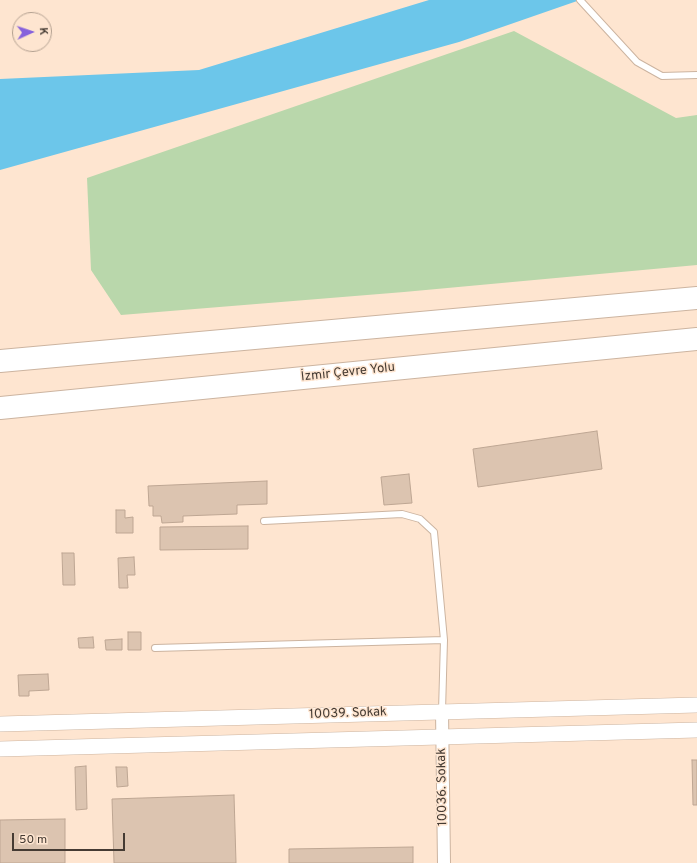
<!DOCTYPE html>
<meta charset="utf-8">
<style>
body{margin:0}
#map{position:relative;width:697px;height:863px;overflow:hidden;background:#fee5d0;font-family:Overpass,sans-serif}
canvas{display:block}
.north{position:absolute;left:12px;top:12px;width:40px;height:40px;box-sizing:border-box;background:#fee5d0;border:1px solid #b4a191;border-radius:50%;rotate:87deg;font-size:11px;font-weight:700;line-height:16px;text-align:center;color:#453b33}
.north::after{content:'';display:block;margin:auto;width:14px;height:18px;background:#8661dc;clip-path:polygon(50% 0,100% 100%,50% 72%,0 100%)}
.scale{position:absolute;left:12px;top:833px;width:113px;height:18px;box-sizing:border-box;border:2px solid #453b33;border-top:0;padding-left:5px;font-size:12px;line-height:14px;white-space:nowrap;color:#453b33;-webkit-text-stroke:3px #fee5d0;paint-order:stroke}
</style>
<div id="map">
<canvas width="697" height="863"></canvas>
<div class="north">K</div>
<div class="scale">50 m</div>
</div>
<script>
const context = document.querySelector('canvas').getContext('2d');
context.lineJoin = 'round';
function paint(path, color) { context.fillStyle = color; context.fill(path, 'evenodd'); }
const shape = rows => new Path2D(rows.map(r => 'M' + r).join(''));
function stroke(path, color, width, dash) { context.strokeStyle = color; context.lineWidth = width; context.lineCap = dash ? 'butt' : 'round'; context.setLineDash(dash || []); context.stroke(path); }
function drawText(font, color, halo, rows, align = 'center') {
  context.font = font + ' Overpass,sans-serif'; context.lineWidth = 3; context.setLineDash([]); context.textBaseline = 'middle'; context.strokeStyle = halo; context.fillStyle = color; for (const [text, x, y, turn = 0] of rows) {
    context.save(); context.translate(x, y); context.rotate((+turn || 0) * Math.PI / 180); context.textAlign = isNaN(turn) ? turn : align; if (halo) context.strokeText(text, 0, 0); context.fillText(text, 0, 0); context.restore();
  }
}
const green = shape([
 [514,31,676,118,697,115,697,265,404,292,121,315,91,270,87,178]
]);
const water = shape([
 [429,0,580,0,459,42,0,170,0,79,199,70]
]);
const building = shape([
 [597,431,602,469,478,487,473,449,597,431],
 [409,474,412,503,384,505,381,477,409,474],
 [267,481,267,504,237,505,237,514,183,516,183,522,162,523,161,516,153,516,153,506,149,506,148,486,267,481],
 [116,510,125,510,125,518,133,517,133,533,116,533,116,510],
 [248,526,248,549,160,550,160,527,248,526],
 [62,553,74,553,75,585,63,585,62,553],
 [134,557,135,575,127,575,128,588,119,588,118,558,134,557],
 [128,632,141,632,141,650,128,650,128,632],
 [93,637,94,648,79,648,78,638,93,637],
 [122,639,122,650,106,650,105,640,122,639],
 [48,674,49,690,29,691,29,696,19,696,18,675,48,674],
 [692,760,697,760,697,805,693,805,692,760],
 [86,766,87,809,76,810,75,767,86,766],
 [116,767,127,767,128,786,117,787,116,767],
 [234,795,236,863,114,863,112,799,234,795],
 [65,819,65,863,0,863,0,820,65,819],
 [413,847,413,863,289,863,289,849,413,847]
]);
const service = shape([
 [580,0,637,62,662,76,697,75],
 [264,521,402,514,420,519,434,532,444,640,442,711],
 [155,648,444,640]
]);
const minor = shape([
 [442,711,444,863]
]);
const tertiary = shape([
 [0,724,697,705],
 [0,749,697,730]
]);
const motorway = shape([
 [0,361,697,298],
 [0,408,697,339]
]);
const streetNames = [
 ["İzmir Çevre Yolu",348,373,-6],
 ["10039. Sokak",348,714,-2],
 ["10036. Sokak",443,787,-91]
];
paint(green, '#b9d7ab');
paint(water, '#6cc6ea');
paint(building, '#dcc4b0');
stroke(building, '#bea693', 1);
stroke(service, '#ccb4a0', 8);
stroke(minor, '#ccb4a0', 14);
stroke(tertiary, '#ccb4a0', 16);
stroke(motorway, '#ccb4a0', 24);
stroke(service, '#fff', 6);
stroke(minor, '#fff', 12);
stroke(tertiary, '#fff', 15);
stroke(motorway, '#fff', 22);
drawText('13px', '#453b33', '#fee5d0', streetNames);
</script>
